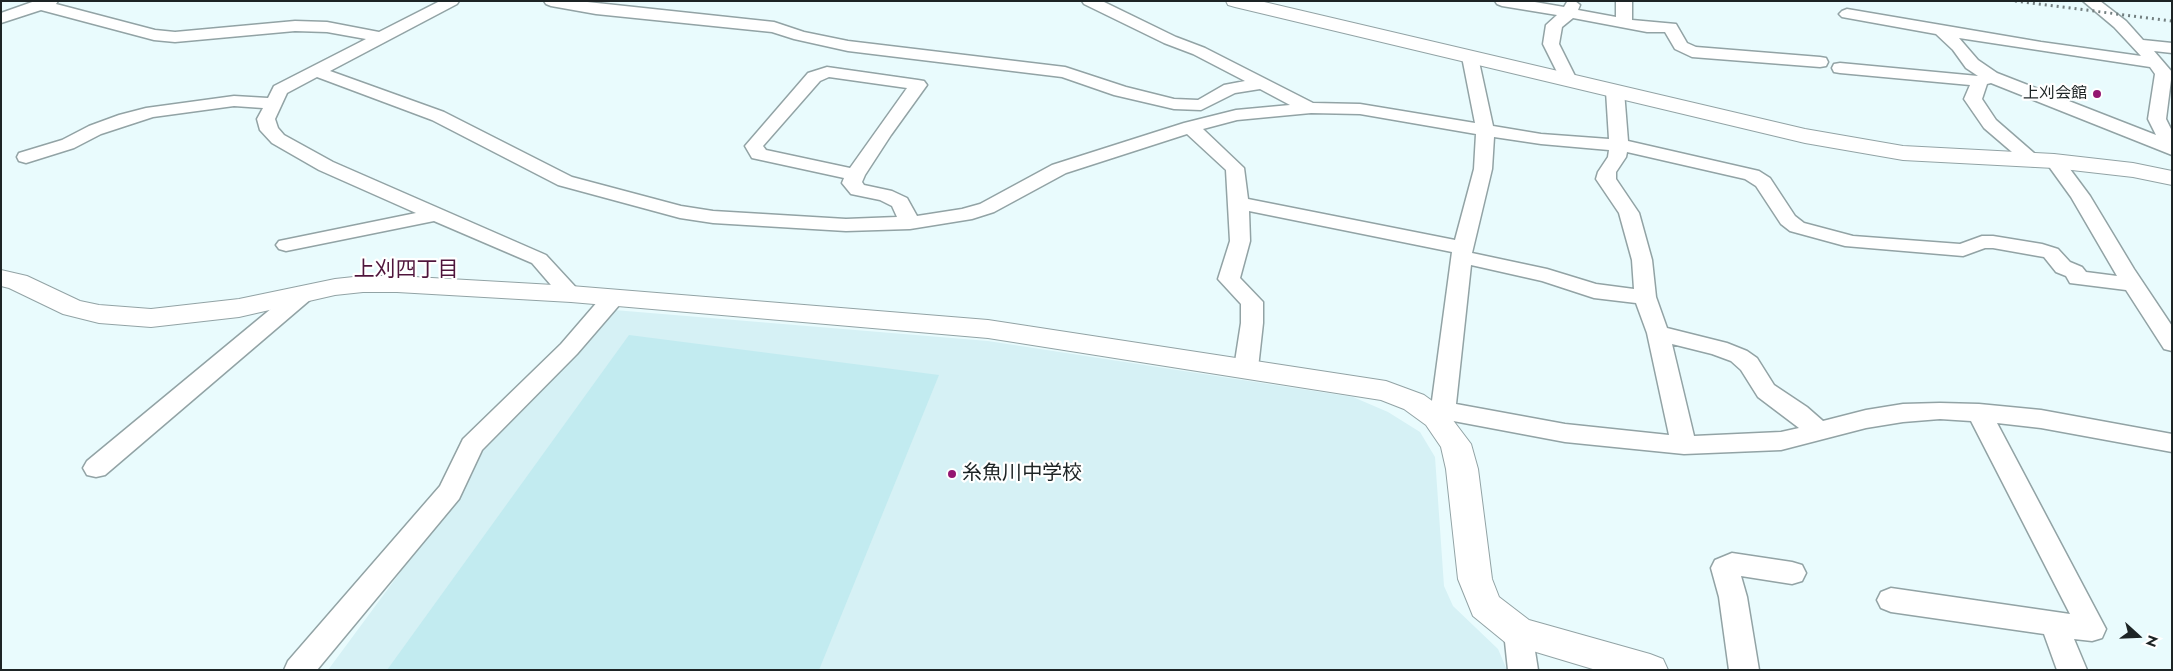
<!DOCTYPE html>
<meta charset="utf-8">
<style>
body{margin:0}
#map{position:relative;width:2173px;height:671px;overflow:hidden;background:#e9fbfd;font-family:Jost,sans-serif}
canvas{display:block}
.frame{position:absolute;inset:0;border:2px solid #1d2425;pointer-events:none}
.north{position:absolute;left:2113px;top:611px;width:50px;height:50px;-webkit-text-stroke:4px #fff;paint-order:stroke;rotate:110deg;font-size:14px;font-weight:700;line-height:20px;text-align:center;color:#1d2425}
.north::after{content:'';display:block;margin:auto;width:18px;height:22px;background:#1d2425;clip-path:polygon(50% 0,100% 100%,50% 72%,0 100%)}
</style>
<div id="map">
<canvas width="2173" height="671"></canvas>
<div class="frame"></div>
<div class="north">N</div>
</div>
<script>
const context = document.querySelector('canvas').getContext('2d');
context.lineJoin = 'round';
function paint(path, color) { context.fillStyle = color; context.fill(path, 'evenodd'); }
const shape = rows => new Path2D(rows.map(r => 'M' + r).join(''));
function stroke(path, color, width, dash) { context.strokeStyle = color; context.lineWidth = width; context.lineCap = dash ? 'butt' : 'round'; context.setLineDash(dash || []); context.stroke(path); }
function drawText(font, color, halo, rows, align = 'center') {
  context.font = font + ' Jost,"Noto Sans JP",sans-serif'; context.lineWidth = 4.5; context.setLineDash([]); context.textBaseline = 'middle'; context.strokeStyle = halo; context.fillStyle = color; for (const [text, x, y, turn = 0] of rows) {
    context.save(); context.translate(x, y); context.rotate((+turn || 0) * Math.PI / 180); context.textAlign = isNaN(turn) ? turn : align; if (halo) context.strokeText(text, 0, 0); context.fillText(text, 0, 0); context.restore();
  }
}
const built = shape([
 [614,310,988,341,1353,397,1388,412,1420,432,1435,457,1444,586,1453,606,1498,649,1507,670,328,670,461,490,478,447]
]);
const green = shape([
 [629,335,939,375,819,670,387,670]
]);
const street = shape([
 [35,1,58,1,56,4,155,30,175,32,295,21,327,22,379,32,440,1,459,1,457,4,330,71,444,112,572,177,681,206,713,211,846,219,897,217,892,206,880,200,851,194,842,183,844,178,752,158,745,146,808,73,827,67,918,80,924,81,927,85,891,135,865,175,862,182,864,185,892,191,907,198,917,216,962,209,980,204,1052,165,1184,123,1236,110,1290,105,1260,89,1235,93,1201,110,1174,109,1114,95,1062,77,848,51,794,39,772,32,596,14,551,6,546,4,544,1,578,1,774,22,804,32,848,41,1065,67,1126,87,1174,99,1198,100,1224,85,1245,81,1193,54,1164,43,1084,4,1082,1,1102,1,1176,37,1205,48,1313,103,1360,104,1475,123,1462,57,1464,54,1470,52,1476,54,1478,57,1493,126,1541,134,1609,139,1606,91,1609,87,1615,86,1621,87,1624,91,1628,141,1759,171,1770,178,1795,216,1804,223,1853,236,1960,244,1982,236,1993,236,2042,244,2058,249,2070,262,2082,267,2086,272,2117,276,2071,197,2045,161,2047,157,2054,155,2061,157,2090,196,2134,269,2172,326,2172,351,2164,349,2126,290,2070,283,2066,276,2056,272,2044,257,2038,256,1993,248,1985,248,1963,256,1845,246,1790,231,1781,224,1756,186,1745,179,1627,152,1626,157,1616,172,1616,179,1639,213,1652,260,1656,297,1667,328,1727,343,1747,351,1757,358,1774,385,1807,407,1823,421,1866,410,1903,404,1940,403,1979,404,2041,410,2172,434,2172,452,2041,428,1997,423,2106,629,2102,638,2092,641,2074,639,2087,670,2057,670,2044,634,1891,612,1881,608,1877,600,1881,592,1891,588,2070,614,1971,421,1940,419,1903,422,1866,428,1781,450,1684,454,1565,442,1448,420,1445,424,1436,427,1427,424,1424,418,1431,408,1452,252,1249,211,1250,241,1240,278,1263,302,1263,323,1258,368,1254,374,1246,376,1238,374,1234,368,1241,323,1241,304,1218,279,1230,241,1226,170,1187,134,1066,173,994,212,972,219,910,229,846,231,713,223,680,218,558,185,432,120,317,77,287,93,275,119,278,128,284,135,333,162,546,255,582,294,579,299,571,301,563,299,532,263,434,221,286,251,279,249,276,245,279,241,416,213,319,170,272,143,260,130,257,119,263,108,234,106,153,117,101,134,74,148,26,163,19,161,17,157,19,153,62,140,89,126,119,115,146,108,234,96,268,98,274,86,366,39,327,32,295,31,175,42,154,40,41,10,1,23,1,13,35,1],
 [829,77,907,88,850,168,766,150,763,146,820,81,829,77],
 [1311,113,1360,114,1476,134,1474,169,1455,240,1248,199,1244,168,1203,129,1237,120,1311,113],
 [1494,137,1541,144,1609,150,1608,157,1598,172,1596,179,1619,213,1632,260,1634,289,1596,284,1547,269,1472,253,1492,169,1494,137],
 [1471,265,1542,281,1594,298,1636,303,1647,333,1669,435,1565,424,1456,404,1471,265],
 [1672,344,1712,354,1731,361,1741,370,1758,397,1799,428,1781,432,1694,436,1672,344],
 [1495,1,1529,1,1564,7,1567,2,1575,1,1580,5,1578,10,1616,17,1616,1,1632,1,1632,20,1676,24,1687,43,1696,47,1820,57,1826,58,1828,62,1826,66,1820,67,1692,57,1675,49,1665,32,1647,32,1573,18,1562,27,1559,44,1577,80,1575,84,1569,85,1563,84,1543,44,1546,25,1557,15,1502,6,1497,4,1495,1],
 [2083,1,2100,1,2126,21,2143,40,2172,43,2172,53,2154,51,2172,72,2166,119,2172,131,2172,155,1991,83,1987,84,1982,99,1996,120,2042,160,2040,164,2033,166,2026,164,1984,128,1964,99,1970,85,1840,73,1834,72,1832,68,1834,64,1840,63,1978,76,1966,68,1953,50,1936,34,1842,17,1839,14,1842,11,1847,9,2041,42,2141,56,2114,27,2083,1],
 [1959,38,2150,67,2155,74,2148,119,2156,135,1997,73,1978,60,1959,38],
 [303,287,311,289,314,294,311,299,105,475,96,477,87,475,83,468,87,461,295,289,303,287],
 [613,291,621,293,624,298,621,303,577,354,482,450,459,499,317,670,284,670,288,661,440,486,463,439,561,344,605,293,613,291],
 [1732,553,1792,562,1802,565,1806,573,1802,581,1792,584,1741,576,1747,597,1759,670,1729,670,1719,597,1711,568,1715,560,1732,553],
 [1518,620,1528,623,1532,632,1538,670,1508,670,1504,632,1508,623,1518,620]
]);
const secondary = shape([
 [1226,1,1260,1,1805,129,1903,146,2054,154,2133,163,2172,171,2172,185,2133,177,2054,168,1903,160,1805,143,1235,7,1228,5,1226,1],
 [1,270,27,276,80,301,99,305,151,309,239,299,335,279,363,276,397,276,571,286,988,320,1386,381,1424,395,1446,411,1471,444,1478,469,1492,579,1499,597,1529,620,1650,654,1663,659,1668,670,1596,670,1506,643,1473,616,1458,579,1446,469,1441,447,1426,425,1404,409,1381,400,988,338,571,302,397,292,363,292,335,295,239,317,151,327,99,323,63,314,9,288,1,286,1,270]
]);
const rail = shape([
 [2015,1,2172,21]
]);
const markers = [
 [2097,94,5,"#941670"],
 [952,474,5,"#941670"]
];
const farPoinames = [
 ["上刈会館",2087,94]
];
const poiNames = [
 ["糸魚川中学校",962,474]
];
const neighbourhoodNames = [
 ["上刈四丁目",406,271]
];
paint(built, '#d6f1f5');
paint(green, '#c2ebf0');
stroke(street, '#92a3a5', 3);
stroke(secondary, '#92a3a5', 2);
paint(street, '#fff');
paint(secondary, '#fff');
stroke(rail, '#737f80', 3, [2, 4]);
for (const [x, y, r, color] of markers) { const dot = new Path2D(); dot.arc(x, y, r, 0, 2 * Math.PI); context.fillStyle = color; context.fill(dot); stroke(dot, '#fff', 2); }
drawText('16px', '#1d2425', '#fff', farPoinames, 'right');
drawText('20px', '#1d2425', '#fff', poiNames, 'left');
drawText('21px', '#4f153c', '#fff', neighbourhoodNames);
</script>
